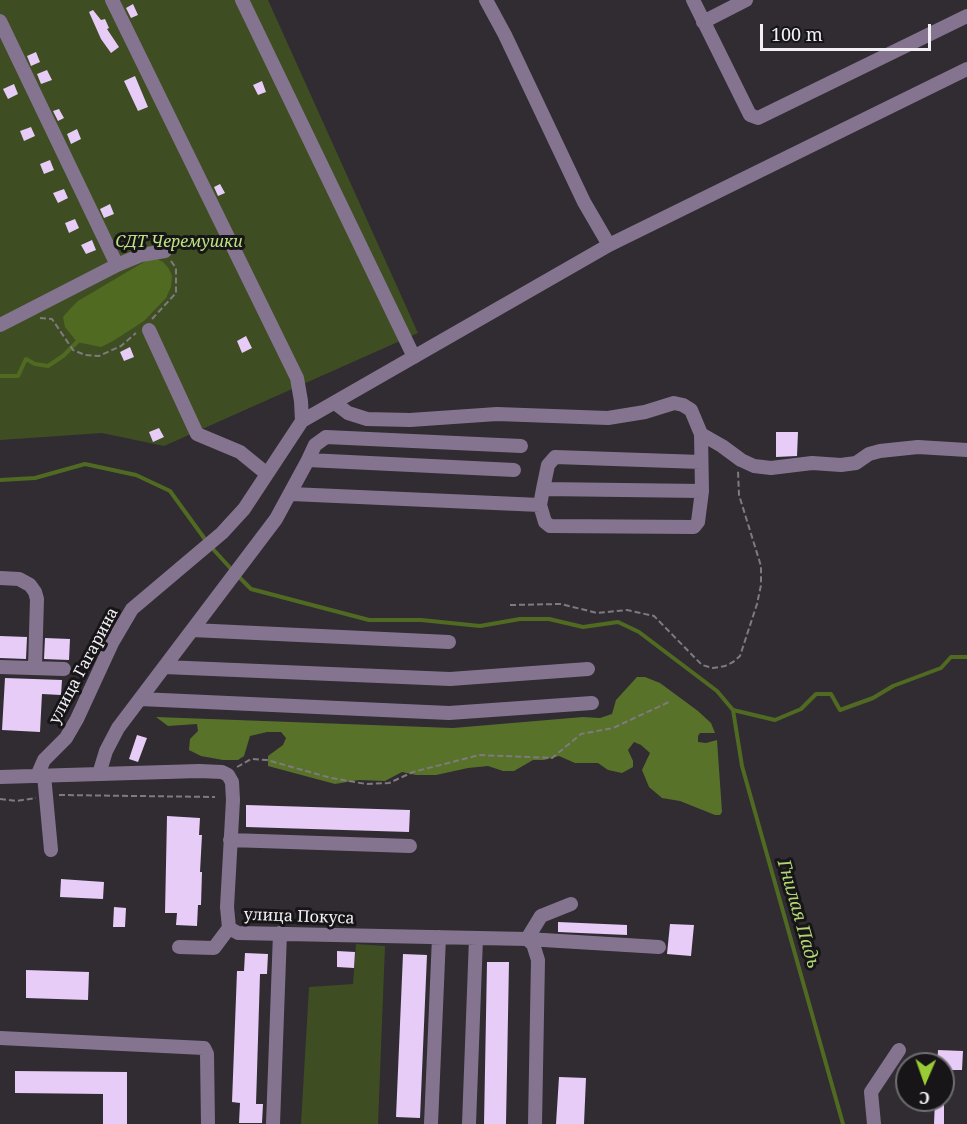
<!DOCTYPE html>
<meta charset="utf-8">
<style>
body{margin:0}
#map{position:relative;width:967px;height:1124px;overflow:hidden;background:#302c32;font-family:"Noto Serif",serif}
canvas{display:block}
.north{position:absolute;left:895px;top:1052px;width:60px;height:60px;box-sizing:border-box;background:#171518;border:2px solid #6f6d70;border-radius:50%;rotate:182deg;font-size:16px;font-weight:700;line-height:24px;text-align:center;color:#f2f0f4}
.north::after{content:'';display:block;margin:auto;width:21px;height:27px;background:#9acb34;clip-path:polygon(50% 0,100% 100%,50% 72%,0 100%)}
.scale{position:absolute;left:760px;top:24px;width:171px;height:27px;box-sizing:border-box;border:3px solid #f2f0f4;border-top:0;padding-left:8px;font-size:18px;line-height:21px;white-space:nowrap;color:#f2f0f4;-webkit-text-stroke:4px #171518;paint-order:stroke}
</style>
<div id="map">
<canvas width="967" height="1124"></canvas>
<div class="north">С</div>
<div class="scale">100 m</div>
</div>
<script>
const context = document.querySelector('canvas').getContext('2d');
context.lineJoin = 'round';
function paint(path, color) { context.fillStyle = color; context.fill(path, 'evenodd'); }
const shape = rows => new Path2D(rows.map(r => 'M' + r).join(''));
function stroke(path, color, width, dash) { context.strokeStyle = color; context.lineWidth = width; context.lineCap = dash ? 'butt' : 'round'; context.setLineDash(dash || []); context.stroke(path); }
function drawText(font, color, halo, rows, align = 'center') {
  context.font = font + ' "Noto Serif",serif'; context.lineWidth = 6; context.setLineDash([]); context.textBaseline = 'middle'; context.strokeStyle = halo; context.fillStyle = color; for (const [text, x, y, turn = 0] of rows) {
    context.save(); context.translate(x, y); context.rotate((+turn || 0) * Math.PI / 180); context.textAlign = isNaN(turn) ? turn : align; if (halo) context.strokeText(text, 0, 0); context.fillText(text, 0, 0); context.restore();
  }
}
const green = shape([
 [0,0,268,0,418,333,164,446,102,433,0,440],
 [356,944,385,946,378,1124,301,1124,309,987,353,984]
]);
const forest = shape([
 [637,677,645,677,660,683,698,711,711,723,715,733,700,733,698,736,698,742,706,743,717,740,722,812,720,815,715,815,680,801,662,798,649,787,642,770,650,753,641,745,634,742,628,750,633,761,633,767,622,773,608,770,598,763,575,763,559,756,544,760,533,760,514,771,503,771,488,766,468,768,436,775,416,775,402,772,385,781,359,780,335,784,268,766,268,756,283,745,286,738,281,732,267,732,250,736,244,756,238,760,223,760,201,756,189,750,190,739,198,731,197,724,168,726,156,717,453,728,583,717,600,718,612,714,616,700]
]);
const water = shape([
 [149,259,157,259,163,262,169,269,172,276,171,287,166,298,144,321,113,341,101,347,77,342,65,327,63,317,70,309,78,301]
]);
const stream = shape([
 [0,376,18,376,26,359,35,364,48,366,63,356,77,342],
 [0,480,35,478,85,464,136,475,170,491,207,542],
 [212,548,233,571],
 [238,576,251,589,369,620,421,620,480,626,520,619,549,619,583,627,618,622,639,632,717,691,733,710,775,720,801,709,816,694,831,694,840,710,873,698,893,686,941,668,951,657,967,657],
 [733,710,742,766,843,1124]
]);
const building = shape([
 [133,4,138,15,131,18,126,8],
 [93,10,101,20,105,19,109,28,107,29,119,47,111,53,101,39,89,12],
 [36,52,40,62,31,66,27,56],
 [47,70,52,80,41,84,37,74],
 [135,76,148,107,138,111,124,81],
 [262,81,266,92,258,95,253,85],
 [14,84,18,94,8,99,3,89],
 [59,109,64,118,58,121,53,111],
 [31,127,35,136,24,141,20,131],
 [77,129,81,139,71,144,67,134],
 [50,160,54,170,44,174,40,164],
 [220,184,225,193,218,196,214,187],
 [64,189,68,198,58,203,53,193],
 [110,204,114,214,104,218,100,209],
 [75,219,79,228,69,233,65,223],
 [92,240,96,250,86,254,81,245],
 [246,336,252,348,242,353,237,341],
 [130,347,134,357,124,361,120,352],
 [159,428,164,437,153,442,149,432],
 [776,432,798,432,797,456,776,457],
 [0,636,27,637,26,659,0,658],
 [45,638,70,639,69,660,44,659],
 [5,678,62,680,61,695,42,694,40,732,2,730],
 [137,735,147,738,138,762,129,759],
 [246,805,410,810,409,832,246,827],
 [167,816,200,818,199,835,202,835,200,872,202,872,201,905,198,905,197,926,176,925,177,913,165,913],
 [61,879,104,882,103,899,60,897],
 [114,907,126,908,125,927,113,927],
 [558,922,627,925,627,935,558,932],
 [670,924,694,925,691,956,667,954],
 [337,951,355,952,354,968,337,967],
 [245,953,268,954,267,974,260,974,256,1104,263,1104,262,1123,239,1123,240,1103,232,1102,237,971,244,971],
 [403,954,427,955,420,1118,396,1117],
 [487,962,509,962,506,1124,484,1124],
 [26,970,89,972,88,1000,26,998],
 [938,1050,963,1051,962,1070,943,1070,943,1064,937,1064],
 [15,1071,127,1072,127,1124,103,1124,103,1094,15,1093],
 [559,1077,586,1078,584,1124,556,1124],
 [935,1100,944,1100,944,1124,934,1124]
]);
const path = shape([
 [40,318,52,319,73,350,85,355,99,356,121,346,136,333],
 [152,319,176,293,176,268,171,261],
 [510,605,561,604,597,613,627,610,654,616,702,665,713,668,725,666,733,662,740,656,757,604,761,585,761,566,739,495,738,471],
 [237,767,251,759,267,760,331,778,366,784,389,783,413,772,479,755,552,758,581,734,613,728,671,701],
 [59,795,215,797],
 [0,799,16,801,36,798]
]);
const minor = shape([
 [112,0,297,378,301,401,302,421],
 [242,0,414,357],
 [486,0,505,35,584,202,609,245],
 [693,0,750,115,758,118,967,16],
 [0,21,117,265,141,255,165,251],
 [703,22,746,0],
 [0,325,117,265],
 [149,330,197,434,240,452,267,474],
 [335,403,348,413,367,419,410,420,497,414,608,418,645,412,674,403,683,405,691,410,701,434,702,491,698,522,694,527,550,526,545,522,540,505],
 [701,434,722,446,741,460,754,466,771,468,812,463,841,465,856,463,869,454,880,451,918,447,967,450],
 [308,460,315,445,326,437,521,446],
 [543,489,548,465,555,457,701,462],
 [291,494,540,505,543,489,702,491],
 [0,578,19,579,30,585,35,592,37,599,35,667],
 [192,630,449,642],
 [0,667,64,669],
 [164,667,450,679,588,669],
 [140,699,449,713,592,703],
 [99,774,106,751,118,728,276,519,308,460,514,470],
 [44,775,51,850],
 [37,776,44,760,66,738,77,719,112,643,132,609,222,533,244,509,302,421,609,245,967,69],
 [0,777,199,771,222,772,228,775,232,782,233,800,227,907,229,928,238,933,527,939,533,944,538,960,535,1124],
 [230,840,410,846],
 [571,904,541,916,527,939,659,947],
 [179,947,214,948,229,928],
 [0,1038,204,1048,207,1054,208,1124],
 [273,1124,280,933],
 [431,1124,439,937],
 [469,1124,476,938],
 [874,1124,871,1092,899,1050]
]);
const parkNames = [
 ["СДТ Черемушки",179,242]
];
const streetNames = [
 ["улица Гагарина",84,666,-62],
 ["улица Покуса",299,917,2]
];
const waterNames = [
 ["Гнилая Падь",798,914,74]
];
paint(green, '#3e4e22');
paint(forest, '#59722a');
paint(water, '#516a21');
stroke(stream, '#516a21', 4);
paint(building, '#e6ccf6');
stroke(path, '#7e7a80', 2, [6, 3]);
stroke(minor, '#857490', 14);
drawText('italic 16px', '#bde37f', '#171518', parkNames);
drawText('16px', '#f2f0f4', '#171518', streetNames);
drawText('italic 18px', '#b0d673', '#171518', waterNames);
</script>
